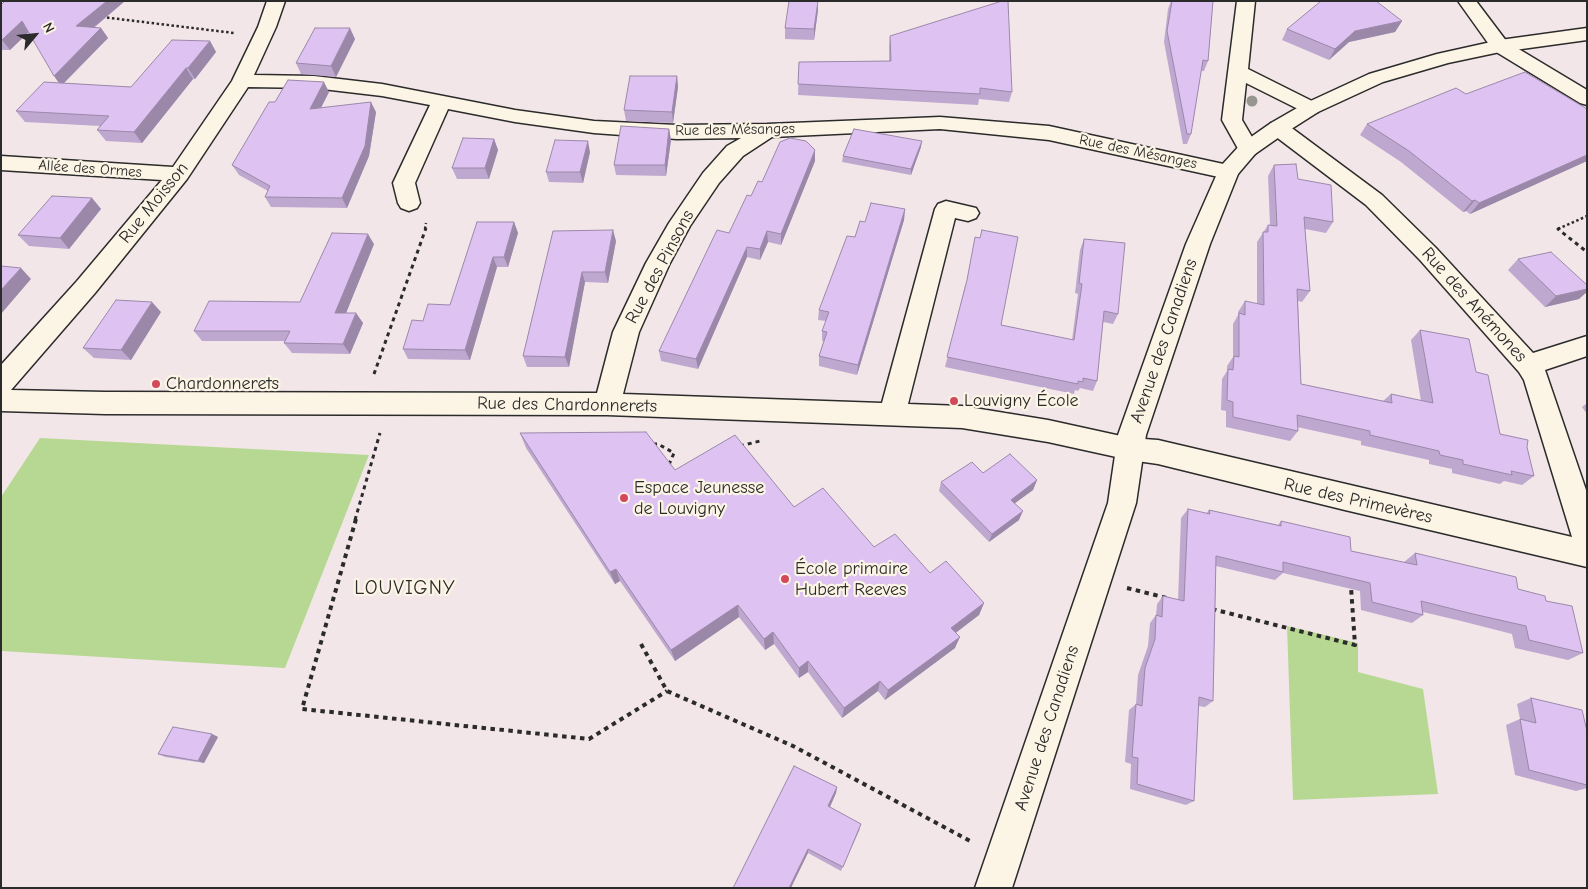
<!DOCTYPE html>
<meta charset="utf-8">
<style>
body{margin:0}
#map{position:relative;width:1588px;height:889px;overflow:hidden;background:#f3e6e9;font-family:"Comic Neue",sans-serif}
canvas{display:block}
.frame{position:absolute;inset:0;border:2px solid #2b2b2b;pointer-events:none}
.north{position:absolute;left:10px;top:10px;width:50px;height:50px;-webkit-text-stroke:4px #fcf5e5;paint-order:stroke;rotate:62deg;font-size:14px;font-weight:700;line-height:20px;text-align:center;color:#2b2b2b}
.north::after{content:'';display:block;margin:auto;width:18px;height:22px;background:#2b2b2b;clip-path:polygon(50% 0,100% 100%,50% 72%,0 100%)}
</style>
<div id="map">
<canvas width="1588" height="889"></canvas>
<div class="frame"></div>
<div class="north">N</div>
</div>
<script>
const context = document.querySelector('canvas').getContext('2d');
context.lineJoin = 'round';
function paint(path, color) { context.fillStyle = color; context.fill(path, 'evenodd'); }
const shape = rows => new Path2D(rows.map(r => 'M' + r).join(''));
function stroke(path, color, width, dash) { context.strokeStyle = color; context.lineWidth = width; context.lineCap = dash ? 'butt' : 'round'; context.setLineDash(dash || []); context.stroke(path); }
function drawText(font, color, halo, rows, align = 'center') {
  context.font = font + ' "Comic Neue",sans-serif'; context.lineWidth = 4.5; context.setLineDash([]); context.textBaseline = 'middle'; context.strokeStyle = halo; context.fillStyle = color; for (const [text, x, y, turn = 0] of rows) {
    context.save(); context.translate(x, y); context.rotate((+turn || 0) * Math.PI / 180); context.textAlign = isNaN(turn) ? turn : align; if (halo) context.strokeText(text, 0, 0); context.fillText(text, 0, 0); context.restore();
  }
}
const green = shape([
 [40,438,369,455,285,668,1,651,1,497],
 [1287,626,1358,643,1358,672,1423,689,1438,794,1293,800]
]);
const pathFar2 = shape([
 [102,17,234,33],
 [425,229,426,223],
 [1558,229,1587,216]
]);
const pathFar1 = shape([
 [1560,228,1558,229,1587,252],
 [374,374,426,228],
 [653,444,658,444,674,453,668,467],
 [740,446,760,441],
 [355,520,380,433]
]);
const path = shape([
 [356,519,302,709,589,739,667,691],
 [1127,588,1167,598],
 [1212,609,1355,645,1351,587],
 [641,644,667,691,793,746,972,842]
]);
const minor = shape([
 [267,1,285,1,276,27,254,75,314,76,382,84,515,110,594,121,677,125,767,124,940,117,1049,126,1228,165,1236,167,1239,172,1236,177,1228,179,1049,140,940,129,772,137,743,156,719,183,690,226,670,263,639,332,623,394,882,403,935,209,938,204,946,201,976,208,979,213,976,218,968,221,955,218,908,404,962,406,1048,420,1130,438,1158,440,1572,537,1524,380,1519,372,1420,260,1366,205,1271,133,1268,128,1271,123,1278,122,1285,123,1382,195,1436,248,1533,353,1587,336,1587,356,1545,370,1587,493,1587,567,1345,510,1158,464,1130,460,1048,442,962,428,607,415,105,414,1,411,1,365,77,281,162,180,1,170,1,156,173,167,232,81,258,27,267,1],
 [248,87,314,88,382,96,430,105,393,183,398,203,401,208,409,211,417,208,420,203,415,183,448,109,515,122,594,133,677,139,741,138,727,146,703,173,669,223,646,263,613,332,597,393,105,392,11,390,95,293,187,179,248,87],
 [1237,1,1255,1,1248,69,1318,104,1321,108,1318,112,1311,114,1304,112,1246,83,1242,120,1259,149,1255,154,1248,156,1241,154,1222,120,1237,1],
 [1458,1,1476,1,1507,42,1587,90,1587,105,1580,103,1493,50,1458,1]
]);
const tertiary = shape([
 [1587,28,1587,40,1500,52,1448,63,1383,82,1318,112,1285,133,1255,154,1238,174,1210,244,1146,435,1136,503,1012,888,975,888,1108,503,1118,435,1186,244,1220,167,1241,144,1271,123,1304,104,1369,74,1437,54,1500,40,1587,28]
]);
const trees = [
 [1252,101]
];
const wall = shape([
 [5,1,125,1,94,28,101,28,108,38,64,83,131,87,210,41,216,52,195,79,193,79,142,143,106,141,97,130,100,126,25,122,16,111,59,83,28,32,10,50,1,50,1,5],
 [1171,1,1213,1,1208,61,1204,71,1201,71,1191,134,1187,144,1183,144,1164,42,1168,9],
 [818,10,814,40,785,39,785,28],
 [1402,21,1395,32,1349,42,1329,60,1282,40,1287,29],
 [890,36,1012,92,1009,102,979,99,978,105,798,95,799,62,889,61,889,47],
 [355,39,336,77,301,74,296,63],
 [677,76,678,87,673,123,626,121,624,110],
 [329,92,321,108,376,112,369,156,347,208,271,207,265,197,268,191,239,175,232,165,275,102],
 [1466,94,1587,109,1587,161,1470,214,1466,211,1463,212,1401,162,1360,135,1367,124],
 [669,129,671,140,666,176,616,175,614,165],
 [494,139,498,150,489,179,457,179,452,168],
 [921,147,911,175,842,162,843,156],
 [590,152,583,183,549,182,546,172],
 [815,161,781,245,768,242,760,260,747,257,698,369,661,361,659,351,751,196,762,182],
 [1274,165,1298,179,1333,222,1326,233,1305,229,1310,291,1302,302,1298,301,1301,384,1383,401,1391,394,1421,401,1411,340,1420,330,1476,372,1500,434,1527,447,1534,476,1522,485,1504,481,1500,484,1452,473,1452,469,1429,464,1429,460,1361,445,1361,441,1297,427,1298,431,1290,441,1226,427,1226,411,1221,410,1222,379,1227,371,1227,366,1233,357,1233,324,1238,315,1238,312,1245,301,1257,304,1257,242,1268,225,1270,225,1268,176],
 [92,198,101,209,69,249,29,246,18,235],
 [905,209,904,220,857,375,819,366,819,356,824,341,822,341,822,331,826,321,818,320,819,310,855,237,865,222],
 [514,222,518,233,508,267,497,267,470,360,408,359,403,349,423,321,450,305],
 [553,231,616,241,608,283,585,282,569,367,527,367,523,356],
 [1084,239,1118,314,1113,324,1103,322,1097,381,1093,391,1080,388,1078,391,1075,390,1074,394,945,367,965,286,1001,325,1072,340,1078,294,1075,293,1080,250],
 [374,244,346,313,356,313,363,323,350,354,292,353,284,343,285,341,202,341,194,331,300,302],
 [1518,259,1579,299,1545,307,1508,270],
 [161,312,131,360,94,358,83,348],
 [1587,403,1587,414,1582,407],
 [520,433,675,470,794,507,874,547,930,573,984,603,979,615,956,633,955,648,885,700,878,691,842,718,808,672,799,678,774,644,765,650,739,617,675,661,620,581,615,584,526,448],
 [983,473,1037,480,1033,490,1015,503,1019,520,989,542,939,491,941,482],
 [1188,509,1206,514,1209,510,1278,525,1281,521,1351,551,1404,563,1404,562,1415,553,1518,589,1546,601,1583,653,1568,660,1515,648,1512,634,1461,621,1423,612,1423,615,1412,623,1361,610,1360,591,1283,573,1275,580,1216,566,1213,701,1205,707,1198,706,1194,801,1186,805,1130,789,1131,764,1125,762,1129,710,1136,704,1138,675,1148,646,1150,623,1156,615,1157,604,1163,596,1178,600,1181,518],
 [1531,698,1587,731,1587,788,1576,791,1515,775,1506,725,1520,719,1517,704],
 [212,734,218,737,204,763,165,757,158,754],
 [837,787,836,793,830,807,860,829,841,871,808,853,733,888]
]);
const shadedWall = shape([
 [107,1,125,1,83,36,76,26],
 [818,1,818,10,814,40,814,29],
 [22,21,30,31,10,50,2,40],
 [1402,21,1395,32,1349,42,1329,60,1335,49,1355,31],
 [101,28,108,38,61,86,54,76],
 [350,28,355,39,336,77,331,66],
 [210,41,216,52,195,79,188,68],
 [186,68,193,79,142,143,134,132],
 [677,76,678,87,673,123,672,112],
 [324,82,329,92,315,119,310,109],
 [371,102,376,112,369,156,347,208,342,198],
 [669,129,671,140,666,176,665,165],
 [494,139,498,150,489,179,485,168],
 [588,141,590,152,583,183,580,172],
 [922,141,921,147,911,175,911,169],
 [815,150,815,161,781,245,781,234],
 [1587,155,1587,161,1470,214,1479,203],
 [92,198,101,209,69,249,60,238],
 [1475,200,1466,211,1463,212,1472,201],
 [905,209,904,220,857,375,858,365],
 [514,222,518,233,508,267,504,257],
 [613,230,616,241,608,283,605,272],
 [767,231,768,242,760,260,760,249],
 [368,234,374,244,342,323,335,313],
 [747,247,747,257,698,369,696,359],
 [493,257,497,267,470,360,465,350],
 [21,268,31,279,1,314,1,290],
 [582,272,585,282,569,367,565,357],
 [1587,289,1587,292,1579,299,1545,307,1556,296],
 [152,302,161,312,131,360,121,350],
 [356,313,363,323,350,354,343,344],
 [1037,480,1033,490,1007,509,1011,500],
 [1023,511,1019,520,989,542,992,534],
 [616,569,620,581,615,584,610,572],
 [984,603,979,615,947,639,951,628],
 [738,605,739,617,675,661,671,650],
 [773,632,774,644,765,650,764,639],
 [960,637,955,648,885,700,888,690],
 [808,661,808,672,799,678,799,668],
 [880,681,878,691,842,718,844,708],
 [212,734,218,737,204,763,198,761],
 [837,787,836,793,828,811,828,806],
 [808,849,808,853,791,888,789,888]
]);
const building = shape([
 [5,1,107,1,76,26,101,28,54,76,22,21,2,40,1,40,1,5,5,1],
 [789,1,818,1,814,29,785,28,789,1],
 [1002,1,1008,1,1012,92,980,88,980,94,798,84,799,62,891,61,890,36,1002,1],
 [1172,1,1213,1,1208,61,1203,60,1191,134,1187,134,1167,31,1172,1],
 [1321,1,1376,1,1402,21,1355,31,1335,49,1287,29,1321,1],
 [315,28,350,28,331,66,296,63,315,28],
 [172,40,210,41,188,68,186,68,134,132,97,130,109,116,16,111,44,82,131,87,172,40],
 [1525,72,1587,109,1587,155,1479,203,1475,200,1472,201,1409,151,1367,124,1456,88,1466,94,1525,72],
 [630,76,677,76,672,112,624,110,630,76],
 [288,80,324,82,310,109,371,102,365,146,342,198,265,197,270,186,232,165,269,102,275,102,288,80],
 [621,126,669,129,665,165,614,165,621,126],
 [854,129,922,141,911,169,843,156,854,129],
 [463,138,494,139,485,168,452,168,463,138],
 [790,138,806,141,815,150,781,234,767,231,760,249,747,247,696,359,659,351,717,230,729,233,747,195,751,196,758,181,762,182,780,142,790,138],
 [555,140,588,141,580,172,546,172,555,140],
 [1296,164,1298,179,1331,185,1333,222,1304,217,1310,291,1297,289,1301,384,1392,403,1391,394,1433,403,1420,330,1469,339,1476,372,1488,375,1500,434,1528,440,1527,447,1534,476,1511,471,1512,475,1463,464,1463,460,1440,455,1439,451,1370,435,1370,431,1297,415,1298,431,1233,417,1233,402,1227,400,1228,369,1233,370,1234,356,1239,357,1239,313,1245,315,1245,301,1264,305,1263,232,1268,232,1268,225,1277,226,1274,165,1296,164],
 [52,196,92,198,60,238,18,235,52,196],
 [871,203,905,209,858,365,819,356,827,332,822,331,829,312,819,310,847,236,855,237,860,221,865,222,871,203],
 [477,222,514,222,504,257,493,257,465,350,403,349,412,320,423,321,428,304,450,305,477,222],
 [613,230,605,272,582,272,565,357,523,356,553,231,613,230],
 [982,230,1018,237,1001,325,1074,340,1082,284,1079,283,1084,239,1125,243,1118,314,1104,311,1097,381,1083,378,1083,382,1078,381,1078,384,947,357,967,280,975,237,980,238,982,230],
 [332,233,368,234,335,313,356,313,343,344,284,343,290,331,194,331,209,301,300,302,332,233],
 [1551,252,1587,285,1587,289,1556,296,1518,259,1551,252],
 [1,266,21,268,1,290,1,266],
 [116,300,152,302,121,350,83,348,116,300],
 [646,432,675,470,735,435,794,507,823,488,874,547,895,534,930,573,946,561,984,603,951,628,960,637,888,690,880,681,844,708,808,661,799,668,773,632,764,639,738,605,671,650,616,569,610,572,520,433,646,432],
 [1010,454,1037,480,1011,500,1023,511,992,534,941,482,972,462,983,473,1010,454],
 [1188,509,1210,514,1209,510,1281,526,1281,521,1350,537,1351,551,1417,565,1415,553,1516,577,1518,589,1545,596,1546,601,1572,606,1583,653,1529,640,1526,626,1473,614,1421,601,1423,615,1372,602,1370,583,1283,562,1283,572,1216,556,1213,701,1199,697,1194,801,1137,784,1138,758,1132,757,1136,704,1142,706,1145,668,1155,639,1156,615,1162,617,1163,596,1184,601,1188,509],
 [1531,698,1582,710,1587,731,1587,785,1529,770,1520,719,1536,723,1531,698],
 [173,727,212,734,198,761,158,754,173,727],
 [794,766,837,787,828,806,861,824,843,867,808,849,789,888,733,888,794,766]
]);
const markers = [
 [156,384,5,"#d1495b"],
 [954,401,5,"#d1495b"],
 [624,498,5,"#d1495b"],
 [785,579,5,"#d1495b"]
];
const farStreetnames = [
 ["Rue des Mésanges",735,130,-1],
 ["Rue des Mésanges",1138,152,12],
 ["Allée des Ormes",90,169,4]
];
const streetNames = [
 ["Rue Moisson",154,203,-51],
 ["Rue des Pinsons",660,267,-62],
 ["Rue des Anémones",1474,305,48],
 ["Avenue des Canadiens",1164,341,-71],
 ["Rue des Chardonnerets",567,405,1],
 ["Rue des Primevères",1358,501,13],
 ["Avenue des Canadiens",1047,728,-72]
];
const poiNames = [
 ["Chardonnerets",166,384],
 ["Louvigny École",964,401],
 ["Espace Jeunesse",634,488],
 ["de Louvigny",634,509],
 ["École primaire",795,569],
 ["Hubert Reeves",795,590]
];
const quarterNames = [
 ["LOUVIGNY",405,588]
];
paint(green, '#b7d892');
stroke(minor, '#2b2b2b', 3);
stroke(tertiary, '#2b2b2b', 3);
stroke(pathFar2, '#2b2b2b', 2.5, [2.5, 2.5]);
stroke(pathFar1, '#2b2b2b', 3, [4, 4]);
stroke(path, '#2b2b2b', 4, [4.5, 4.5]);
paint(minor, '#fcf5e5');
paint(tertiary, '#fcf5e5');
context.fillStyle = '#98978f';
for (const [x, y] of trees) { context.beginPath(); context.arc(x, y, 5.5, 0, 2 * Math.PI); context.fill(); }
paint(wall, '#bfa8d0');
paint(shadedWall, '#9b88a9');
paint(building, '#dec3f2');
stroke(building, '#9b88a9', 1);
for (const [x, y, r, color] of markers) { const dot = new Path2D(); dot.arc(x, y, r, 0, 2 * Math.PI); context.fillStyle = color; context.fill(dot); stroke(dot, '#fcf5e5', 2); }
drawText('15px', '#2b2b2b', '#fcf5e5', farStreetnames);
drawText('18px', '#2b2b2b', '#fcf5e5', streetNames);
drawText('18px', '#2b2b2b', '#fcf5e5', poiNames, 'left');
context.letterSpacing = '1px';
drawText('20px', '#2b2b2b', '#fcf5e5', quarterNames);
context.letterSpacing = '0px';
</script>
